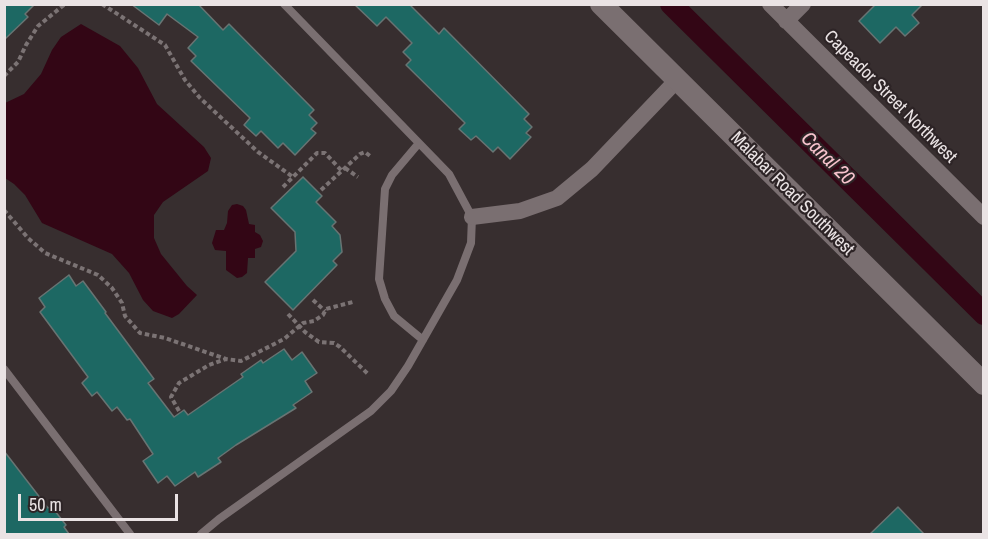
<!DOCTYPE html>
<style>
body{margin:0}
#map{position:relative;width:988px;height:539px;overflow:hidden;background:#372e2f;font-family:"Archivo Narrow",sans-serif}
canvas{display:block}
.frame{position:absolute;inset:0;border:6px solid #eae3e4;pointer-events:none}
.scale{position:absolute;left:18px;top:494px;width:160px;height:27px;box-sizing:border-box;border:3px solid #eae3e4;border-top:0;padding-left:8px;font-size:18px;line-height:21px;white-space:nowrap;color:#eae3e4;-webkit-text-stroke:4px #2d2426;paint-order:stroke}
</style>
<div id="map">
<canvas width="988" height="539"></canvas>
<div class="frame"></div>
<div class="scale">50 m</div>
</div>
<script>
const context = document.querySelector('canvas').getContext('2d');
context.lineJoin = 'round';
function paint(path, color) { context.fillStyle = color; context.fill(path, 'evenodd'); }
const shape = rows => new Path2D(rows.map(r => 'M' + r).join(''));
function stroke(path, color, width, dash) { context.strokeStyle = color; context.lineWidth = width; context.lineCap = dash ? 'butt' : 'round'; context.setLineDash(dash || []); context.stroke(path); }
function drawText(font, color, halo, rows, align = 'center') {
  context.font = font + ' "Archivo Narrow",sans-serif'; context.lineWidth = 4.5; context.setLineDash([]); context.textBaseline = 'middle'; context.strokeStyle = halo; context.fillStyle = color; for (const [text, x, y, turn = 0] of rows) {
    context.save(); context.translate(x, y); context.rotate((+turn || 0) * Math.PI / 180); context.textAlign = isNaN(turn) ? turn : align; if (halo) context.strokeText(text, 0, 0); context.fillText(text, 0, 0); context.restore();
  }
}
const water = shape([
 [81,24,120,46,138,68,157,104,204,147,211,158,208,171,163,202,154,215,154,238,161,254,187,286,197,295,179,314,172,318,153,311,143,300,129,273,112,254,42,223,25,195,14,184,5,178,5,103,24,94,41,74,52,50,61,37],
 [237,204,243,206,246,210,249,224,255,225,255,232,260,235,263,241,261,247,255,249,255,258,248,258,247,273,242,277,237,278,226,270,226,251,215,250,212,243,216,230,224,230,227,223,228,211,232,205]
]);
const canal = shape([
 [671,4,984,314]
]);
const building = shape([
 [4,4,35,4,25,14,28,17,4,40,4,4],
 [131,4,198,4,223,30,229,24,314,110,309,115,317,123,311,129,316,133,295,155,283,143,278,148,261,131,256,136,244,125,250,118,191,61,196,56,188,48,198,37,167,14,159,25,131,4],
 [354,4,409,4,439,34,444,28,529,114,524,119,532,127,526,133,531,137,510,159,498,147,493,152,476,136,471,140,459,129,465,123,406,65,411,60,403,52,412,43,386,17,377,26,354,4],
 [876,4,923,4,912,15,919,23,905,36,896,27,880,43,859,21,876,4],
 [303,177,322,196,316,202,336,222,332,226,340,235,342,252,333,261,337,265,293,310,265,282,296,251,295,232,271,208,303,177],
 [69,275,76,286,83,281,106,312,105,313,154,379,148,383,174,417,184,410,188,415,243,377,241,374,261,360,263,363,284,349,292,360,302,352,317,373,305,381,312,392,293,405,296,408,236,445,218,458,221,462,198,477,195,472,175,486,167,476,158,483,143,461,153,454,130,419,127,420,117,407,112,411,97,392,92,396,82,383,88,377,40,312,45,307,39,298,69,275],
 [4,451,48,508,51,506,66,525,64,527,69,534,4,534,4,451],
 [898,507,924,534,870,534,898,507]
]);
const path = shape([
 [102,4,165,45,185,80,200,98,258,152,293,177],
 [577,5,577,4],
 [4,76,18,62,26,45,38,26,65,4],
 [345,168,358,177],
 [283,187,317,153,325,153,342,171],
 [321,190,360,154,365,152,370,156],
 [4,210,28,238,45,253,98,275,112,288,122,303,125,316,140,333,165,338,226,359],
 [313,300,325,311],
 [288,314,305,332,319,342,334,343,340,347,368,374],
 [179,411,171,397,179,383,209,365,226,359,241,361,284,339,303,323,314,321,323,315,326,309,353,302]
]);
const lane = shape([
 [419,143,392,175,385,189,379,279,385,299,394,316,423,340],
 [4,369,130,534],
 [201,534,219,519,371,411,391,391,408,366,457,280,471,243,472,217,449,174,284,4]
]);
const street = shape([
 [770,4,984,217],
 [786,21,803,4],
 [472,217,520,211,557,198,592,169,677,80]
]);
const secondary = shape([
 [601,4,984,384]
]);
const streetNames = [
 ["Capeador Street Northwest",890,97,45],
 ["Malabar Road Southwest",792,194,45]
];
const waterNames = [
 ["Canal 20",827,159,45]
];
paint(water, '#330615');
stroke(canal, '#330615', 22);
paint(building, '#1d6863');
stroke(building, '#687473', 1.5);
stroke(path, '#7b7374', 4, [4.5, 3]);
stroke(lane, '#7a6f71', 8);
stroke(street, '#7a6f71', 16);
stroke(secondary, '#7a6f71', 22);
drawText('18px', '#eae3e4', '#2d2426', streetNames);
drawText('italic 20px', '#f8c4ce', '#2d2426', waterNames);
</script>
